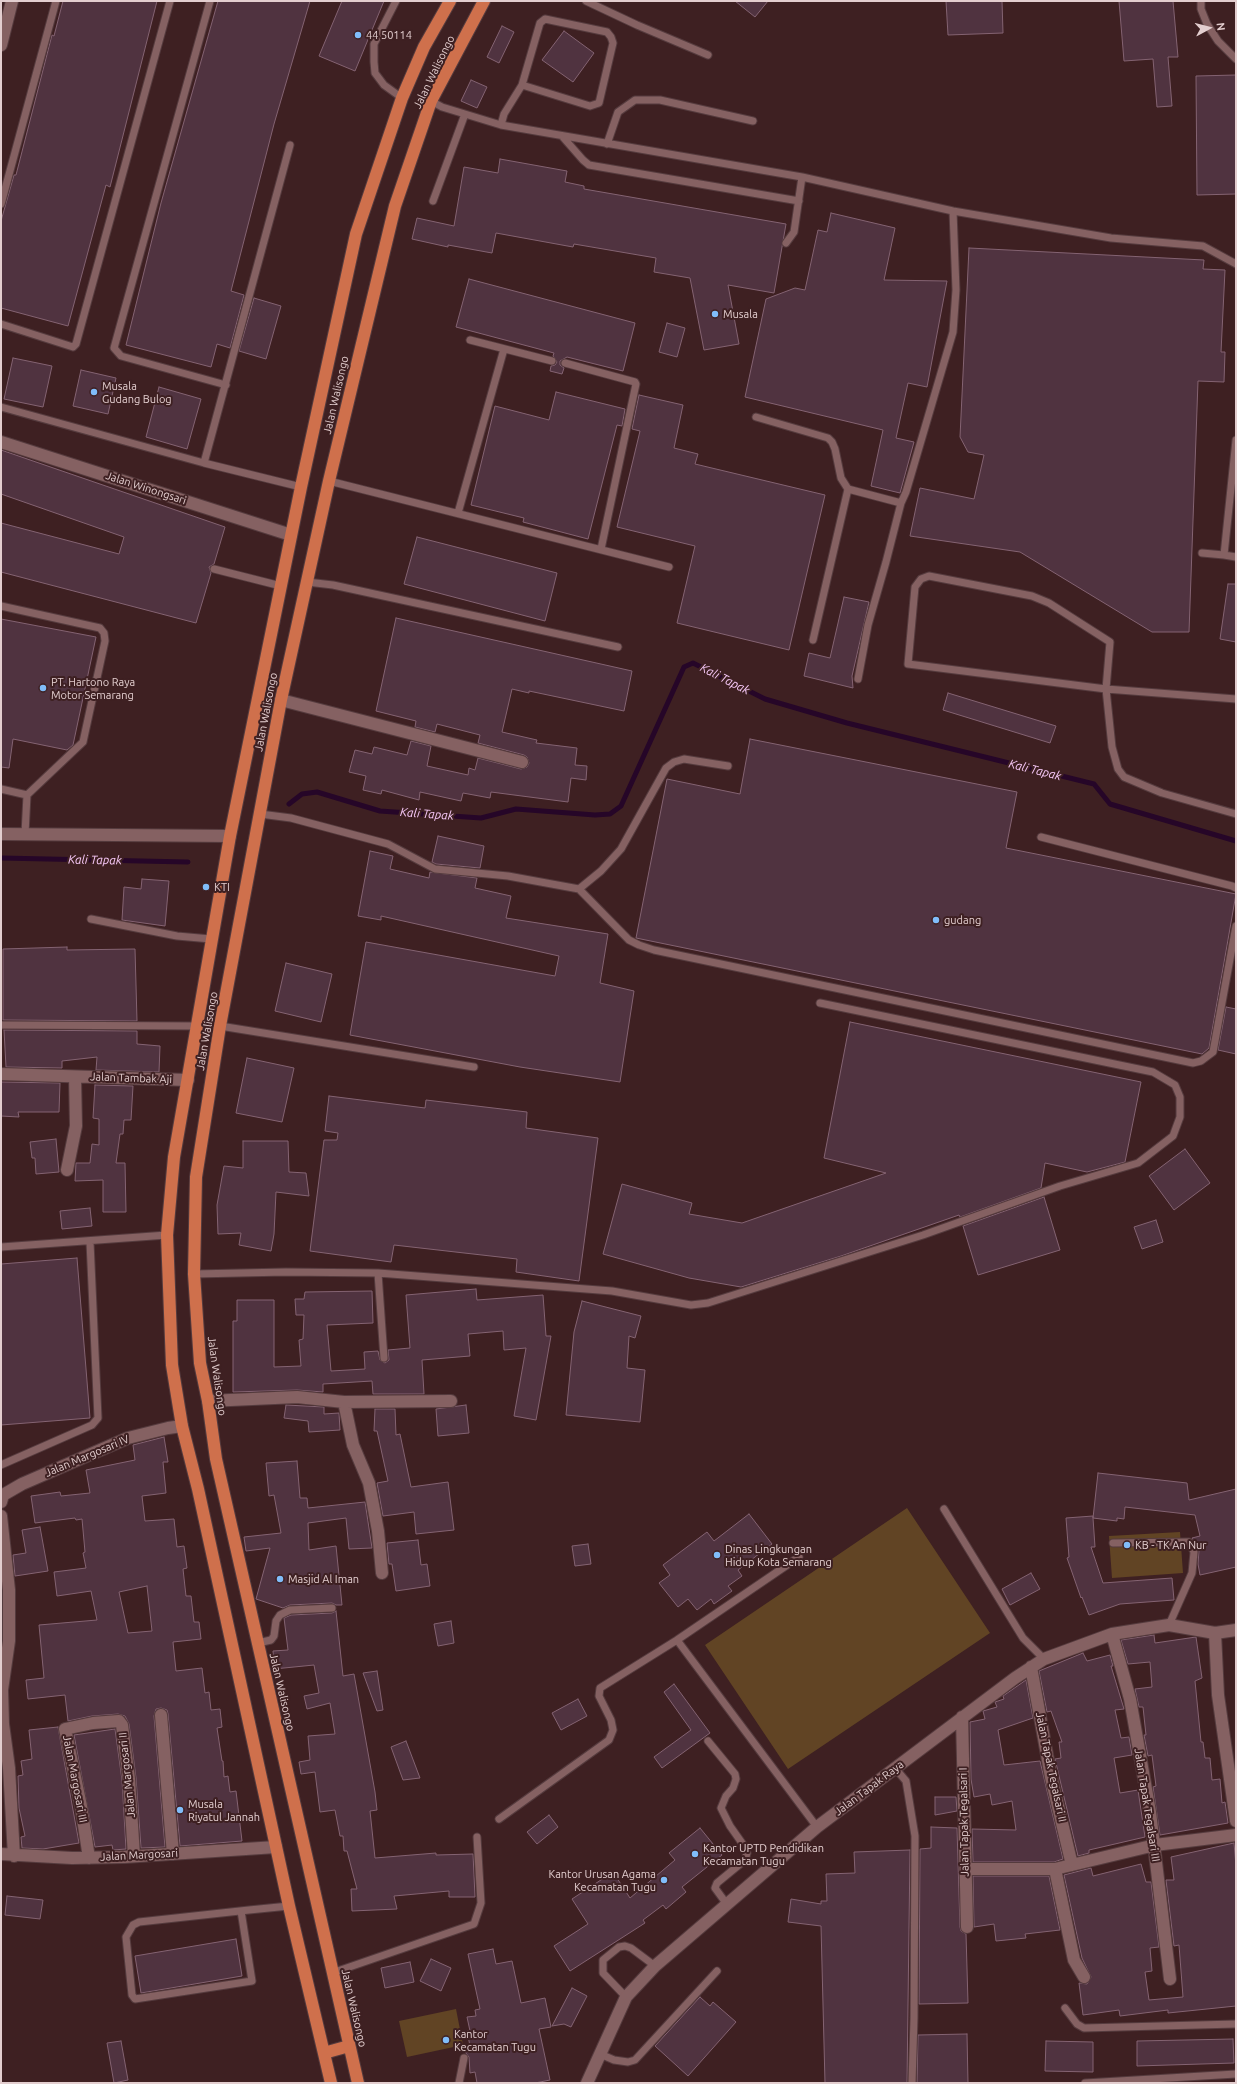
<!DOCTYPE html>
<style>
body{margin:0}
#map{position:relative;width:1237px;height:2084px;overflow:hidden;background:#3e2022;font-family:Ubuntu,sans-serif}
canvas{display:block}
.frame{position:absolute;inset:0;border:2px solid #e3cecf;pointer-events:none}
.north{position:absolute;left:1189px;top:8px;width:40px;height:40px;-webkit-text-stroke:3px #3e2022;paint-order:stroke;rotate:83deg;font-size:11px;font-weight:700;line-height:16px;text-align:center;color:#e3cecf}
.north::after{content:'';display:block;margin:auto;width:14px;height:18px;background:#e3cecf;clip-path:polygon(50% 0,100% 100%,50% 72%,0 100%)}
</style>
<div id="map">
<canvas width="1237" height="2084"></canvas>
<div class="frame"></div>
<div class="north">N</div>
</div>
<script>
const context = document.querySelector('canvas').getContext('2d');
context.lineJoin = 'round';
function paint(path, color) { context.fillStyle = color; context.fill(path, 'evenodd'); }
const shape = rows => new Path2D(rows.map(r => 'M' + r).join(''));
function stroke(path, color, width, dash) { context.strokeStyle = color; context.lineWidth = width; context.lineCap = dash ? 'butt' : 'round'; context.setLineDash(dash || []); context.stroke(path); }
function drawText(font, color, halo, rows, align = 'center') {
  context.font = font + ' Ubuntu,sans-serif'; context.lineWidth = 4; context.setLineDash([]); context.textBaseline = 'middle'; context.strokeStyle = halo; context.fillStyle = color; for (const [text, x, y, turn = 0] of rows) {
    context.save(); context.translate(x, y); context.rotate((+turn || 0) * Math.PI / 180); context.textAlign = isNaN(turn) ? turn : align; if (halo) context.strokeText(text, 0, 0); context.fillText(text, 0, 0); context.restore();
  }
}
const green = shape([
 [907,1508,990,1633,788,1769,705,1645],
 [1180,1532,1183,1573,1112,1578,1109,1536],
 [456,2009,463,2045,407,2057,399,2021]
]);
const stream = shape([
 [289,804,302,794,317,792,380,811,481,818,516,809,595,815,610,814,621,806,684,667,693,663,765,699,847,723,1094,784,1110,804,1236,841],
 [1,858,188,862]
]);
const building = shape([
 [63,1,157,1,110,187,106,185,68,326,1,308,1,221,14,175,16,175,52,35,54,36,63,1],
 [218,1,310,1,274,124,231,291,244,295,230,348,217,344,211,367,126,345,161,203,218,1],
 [342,1,384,1,355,71,319,56,342,1],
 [735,1,768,1,755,17,735,1],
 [946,1,1002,1,1003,33,948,35,946,1],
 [1119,1,1173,1,1178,57,1168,57,1172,106,1157,107,1153,59,1124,61,1119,1],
 [502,26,514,32,499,63,487,57,502,26],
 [564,31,594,53,573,82,542,60,564,31],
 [1236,75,1236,194,1197,195,1196,76,1236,75],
 [471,80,487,87,477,108,461,101,471,80],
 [500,159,567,171,565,182,584,186,584,189,786,224,774,293,728,285,739,344,704,350,690,278,654,272,656,258,574,244,573,247,496,233,492,253,448,245,448,247,412,239,417,218,454,226,464,167,498,173,500,159],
 [831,213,895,228,884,280,947,281,927,387,908,383,896,438,914,442,900,493,871,486,883,430,745,397,766,299,795,288,805,290,818,230,827,232,831,213],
 [969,248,1204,260,1203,269,1225,270,1221,352,1225,352,1224,382,1198,381,1189,632,1152,632,1020,552,910,536,920,488,974,499,984,455,968,452,960,437,969,248],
 [469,279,635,323,623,371,567,357,560,361,560,365,564,368,562,374,550,371,551,366,555,365,557,362,553,356,554,353,456,327,469,279],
 [254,298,281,306,266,359,239,351,254,298],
 [667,323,685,328,677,357,659,352,667,323],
 [13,358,52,366,43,407,4,399,13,358],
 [81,370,116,378,108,414,73,406,81,370],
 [159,387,201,399,187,449,146,437,159,387],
 [556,392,625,409,622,426,617,425,588,539,523,522,524,518,471,505,495,406,549,420,556,392],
 [639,395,683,405,674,448,698,454,695,464,825,495,789,650,677,623,695,546,617,527,640,431,632,429,639,395],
 [1,450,225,527,214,564,209,567,211,573,196,623,1,572,1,523,119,554,124,537,1,494,1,450],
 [417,537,557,573,545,621,404,584,417,537],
 [1228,584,1236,584,1236,642,1220,639,1228,584],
 [844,597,869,602,852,676,853,688,804,676,809,653,830,658,844,597],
 [396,618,632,671,624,711,529,691,529,693,512,689,502,732,537,740,536,743,577,748,575,765,587,766,586,780,571,778,568,802,491,792,490,798,463,793,461,801,420,792,419,800,382,790,381,794,363,790,366,776,349,772,355,750,372,754,374,747,407,755,411,741,431,746,427,766,468,775,469,768,475,770,478,758,521,769,527,767,529,763,527,757,524,755,478,743,480,735,437,724,435,732,415,727,416,721,376,711,396,618],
 [1,619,96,637,73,745,67,750,13,739,9,768,1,767,1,619],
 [948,693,1056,726,1050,743,943,710,948,693],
 [750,739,1017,792,1006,848,1236,894,1209,1048,1202,1054,636,938,667,779,740,794,750,739],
 [438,836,484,846,480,868,436,864,432,862,438,836],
 [370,851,393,856,390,869,429,878,430,872,477,878,475,888,511,896,506,918,608,934,600,983,634,991,620,1082,520,1067,350,1035,366,942,555,976,559,956,381,916,381,920,358,916,370,851],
 [142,879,169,881,165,926,122,920,124,887,141,889,142,879],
 [67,947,67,950,135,949,137,1021,3,1020,3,949,67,947],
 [286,963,332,974,321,1022,275,1011,286,963],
 [1226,1007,1236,1009,1236,1054,1218,1050,1226,1007],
 [850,1022,1141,1082,1125,1162,1087,1172,1045,1163,1041,1188,960,1217,959,1215,841,1256,741,1287,689,1278,603,1254,622,1184,692,1203,689,1214,742,1223,886,1173,824,1158,850,1022],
 [4,1030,137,1031,137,1044,160,1046,159,1072,96,1070,97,1057,62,1061,62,1068,6,1067,4,1030],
 [247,1058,294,1068,282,1122,236,1113,247,1058],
 [1,1082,60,1083,59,1112,18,1112,19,1117,1,1116,1,1082],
 [95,1085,133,1086,131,1120,124,1120,123,1134,120,1134,116,1163,125,1163,126,1212,103,1212,103,1180,75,1181,76,1163,90,1163,92,1144,99,1145,99,1119,93,1118,95,1085],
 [329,1096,425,1108,426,1100,527,1112,526,1128,598,1138,579,1281,516,1272,517,1259,394,1245,391,1262,310,1251,324,1140,337,1140,338,1133,325,1131,329,1096],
 [56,1139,59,1172,36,1174,35,1158,32,1158,30,1142,56,1139],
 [243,1141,288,1141,289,1172,306,1173,309,1196,276,1192,274,1234,271,1251,239,1245,241,1233,218,1234,217,1205,224,1166,243,1168,243,1141],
 [1185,1149,1210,1183,1174,1210,1149,1176,1185,1149],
 [1044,1197,1060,1250,978,1275,963,1226,1044,1197],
 [90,1208,92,1226,62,1229,60,1211,90,1208],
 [1156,1220,1163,1242,1142,1249,1134,1227,1156,1220],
 [77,1258,90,1418,1,1425,1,1264,77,1258],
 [476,1289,477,1300,543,1295,546,1336,551,1336,536,1420,514,1416,526,1348,504,1350,503,1331,468,1334,470,1356,422,1360,424,1394,373,1394,372,1381,323,1384,323,1392,297,1390,233,1392,233,1321,237,1321,237,1300,274,1300,274,1367,301,1366,299,1340,303,1339,304,1315,296,1315,295,1299,304,1299,305,1292,372,1291,373,1323,327,1325,331,1371,365,1369,364,1352,378,1351,380,1360,385,1363,389,1360,388,1350,410,1348,406,1295,476,1289],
 [582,1301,641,1316,635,1338,629,1336,627,1368,645,1370,640,1422,566,1415,574,1332,582,1301],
 [286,1405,324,1407,324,1414,339,1413,340,1430,309,1432,308,1421,284,1418,286,1405],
 [466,1405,469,1433,438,1436,436,1409,466,1405],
 [375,1409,395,1409,396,1435,400,1434,411,1487,448,1482,454,1530,416,1534,414,1512,383,1516,377,1483,388,1481,377,1431,374,1431,375,1409],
 [164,1437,168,1462,163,1462,166,1493,142,1496,145,1521,174,1519,177,1547,184,1546,187,1568,183,1569,186,1596,191,1596,194,1622,199,1622,201,1639,173,1642,176,1671,202,1668,205,1693,209,1692,211,1710,220,1709,222,1727,217,1728,222,1761,223,1761,224,1777,228,1776,230,1792,236,1791,242,1841,180,1846,168,1714,167,1710,161,1708,156,1709,154,1716,165,1847,141,1848,136,1778,129,1724,125,1716,118,1714,92,1716,68,1721,65,1695,28,1699,26,1680,44,1678,39,1625,97,1620,91,1591,57,1596,54,1572,86,1568,83,1553,85,1552,82,1519,76,1520,75,1518,35,1523,31,1496,60,1492,61,1496,90,1493,86,1470,135,1460,133,1445,164,1437],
 [147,1586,152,1631,128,1633,119,1592,147,1586],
 [297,1461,300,1498,307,1498,308,1508,365,1502,372,1548,349,1549,346,1518,308,1523,309,1550,336,1546,342,1605,336,1605,332,1603,290,1605,283,1608,256,1599,270,1548,246,1551,244,1537,281,1533,274,1495,269,1496,266,1463,297,1461],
 [1098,1473,1187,1483,1189,1500,1236,1489,1236,1567,1200,1575,1198,1564,1199,1550,1192,1538,1200,1536,1195,1515,1125,1507,1124,1519,1117,1518,1117,1521,1093,1518,1095,1547,1091,1547,1103,1583,1172,1578,1174,1600,1120,1604,1089,1615,1082,1597,1081,1598,1067,1558,1069,1557,1066,1518,1093,1516,1093,1518,1098,1473],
 [749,1514,772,1544,738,1570,742,1576,728,1586,732,1591,714,1604,711,1599,697,1610,688,1599,678,1607,659,1583,670,1575,663,1565,707,1532,714,1541,749,1514],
 [40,1527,48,1571,15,1576,13,1555,26,1553,22,1530,40,1527],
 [418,1540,421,1565,427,1564,430,1586,396,1591,392,1564,389,1564,387,1543,418,1540],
 [588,1544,591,1564,575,1566,572,1546,588,1544],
 [1031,1573,1040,1589,1010,1605,1002,1589,1031,1573],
 [336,1611,343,1676,354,1674,375,1792,377,1810,370,1811,375,1858,436,1853,436,1855,473,1854,475,1897,449,1897,449,1891,394,1896,397,1909,352,1911,351,1889,357,1889,347,1851,344,1851,343,1836,340,1836,335,1810,320,1812,315,1772,301,1774,299,1762,310,1760,308,1736,335,1734,330,1703,307,1709,304,1696,319,1693,314,1665,274,1669,273,1651,288,1650,284,1618,291,1615,332,1613,336,1611],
 [451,1621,454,1643,438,1646,434,1624,451,1621],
 [1154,1635,1155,1643,1196,1637,1202,1678,1195,1681,1201,1742,1203,1742,1205,1758,1210,1758,1212,1780,1220,1779,1222,1803,1225,1802,1228,1823,1160,1835,1153,1787,1156,1786,1152,1755,1148,1756,1144,1735,1146,1735,1143,1707,1139,1707,1135,1689,1152,1687,1150,1662,1128,1664,1121,1640,1154,1635],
 [1083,1653,1087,1661,1110,1655,1113,1666,1111,1666,1124,1709,1115,1710,1121,1738,1129,1737,1132,1755,1114,1758,1120,1793,1138,1790,1145,1837,1089,1850,1089,1853,1078,1856,1055,1759,1061,1758,1059,1742,1062,1742,1051,1711,1047,1712,1039,1671,1083,1653],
 [377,1671,383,1710,377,1711,363,1673,377,1671],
 [1026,1680,1033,1718,998,1730,1004,1765,1040,1761,1063,1859,1054,1862,973,1862,972,1829,1016,1830,1012,1801,992,1805,990,1794,974,1797,971,1779,970,1722,985,1719,983,1711,997,1707,995,1702,1004,1699,1003,1696,1026,1680],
 [674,1684,710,1733,662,1768,654,1757,691,1730,664,1692,674,1684],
 [578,1699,587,1716,561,1730,552,1713,578,1699],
 [58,1727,79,1843,43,1849,22,1848,21,1837,25,1836,19,1808,18,1776,23,1775,21,1761,32,1759,29,1730,58,1727],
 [115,1729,122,1780,126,1849,113,1850,112,1845,95,1847,74,1735,115,1729],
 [406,1741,420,1778,403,1780,391,1747,406,1741],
 [935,1797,956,1797,957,1811,935,1815,935,1797],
 [549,1815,558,1827,537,1844,527,1832,549,1815],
 [931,1827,957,1828,960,1927,961,1931,966,1934,968,2003,919,2004,920,1849,931,1848,931,1827],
 [700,1828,722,1855,682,1887,686,1892,666,1909,663,1905,643,1920,645,1923,570,1971,554,1946,588,1924,572,1899,613,1872,630,1898,675,1860,669,1853,700,1828],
 [1234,1843,1236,1866,1236,2006,1168,2013,1168,2010,1120,2016,1119,2010,1083,2015,1079,1983,1087,1984,1091,1977,1082,1958,1064,1875,1091,1868,1093,1876,1141,1864,1146,1882,1151,1882,1159,1947,1150,1948,1152,1971,1145,1972,1149,2000,1183,1997,1179,1945,1174,1946,1166,1880,1174,1880,1171,1857,1234,1843],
 [910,1850,907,2083,825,2083,821,1926,788,1922,791,1899,821,1904,821,1901,827,1901,826,1874,855,1873,854,1852,910,1850],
 [973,1876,1049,1876,1060,1930,1025,1934,1026,1938,996,1941,994,1924,974,1927,973,1876],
 [7,1896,43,1900,40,1919,5,1915,7,1896],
 [236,1939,242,1976,141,1993,135,1956,236,1939],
 [493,1949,496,1964,512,1961,521,2003,545,1998,551,2027,539,2029,550,2080,535,2083,477,2083,475,2072,470,2073,469,2057,465,2052,471,2051,467,2031,470,2031,467,2017,476,2016,475,2010,480,2009,468,1954,493,1949],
 [431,1959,451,1968,441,1991,420,1981,431,1959],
 [410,1962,414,1982,385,1988,381,1968,410,1962],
 [572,1988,587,1996,571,2027,564,2024,552,2026,572,1988],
 [700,1997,710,2006,713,2002,736,2022,688,2076,655,2046,700,1997],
 [967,2034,968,2083,917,2083,918,2035,967,2034],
 [1233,2039,1234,2063,1137,2066,1137,2041,1233,2039],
 [121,2041,128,2080,114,2083,107,2043,121,2041],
 [1046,2041,1093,2042,1093,2072,1045,2071,1046,2041]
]);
const lane = shape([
 [210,1,114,348,121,356,226,385],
 [396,1,374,44,374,62,375,73,384,85,402,98],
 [586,1,637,25,708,55],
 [1201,1,1201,9,1207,24,1218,41,1236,59],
 [431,101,442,107,501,125,802,177,953,211,1111,238,1203,246,1236,264],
 [501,125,504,114,522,85,590,106,599,103,613,43,611,37,607,32,545,19,540,23,522,85],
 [562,136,583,160,589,165,799,201],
 [607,144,618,112,635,100,660,100,753,121],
 [433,201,465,114],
 [1,204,56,1],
 [786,243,794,232,802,177],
 [1,324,73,347,76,344,170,1],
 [470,340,552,361],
 [565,363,635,382,636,384,601,549],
 [1,407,204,463,301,487],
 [756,417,828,438,832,442,835,449,841,478,848,489,901,503,906,492,953,332,956,290,953,211],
 [204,463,290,145],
 [329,481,669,567],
 [458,513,504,349],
 [1202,553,1224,555,1236,440],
 [1224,555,1236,557],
 [214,569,281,586],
 [307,582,333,585,618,647],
 [1,606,100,628,104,633,105,641,83,742,27,795,25,834],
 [813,640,848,489],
 [858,679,868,625,886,562,901,503],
 [1236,699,1106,689,908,664,915,587,921,579,929,576,1032,596,1049,603,1110,642,1106,689,1112,747,1118,769,1124,777,1162,793,1236,814],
 [1,789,27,795],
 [260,814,291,818,388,844,435,869,508,876,579,889,629,940,639,945,654,950,1193,1063,1201,1061,1213,1052,1236,926],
 [1041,837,1232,886,1236,888],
 [579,889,601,871,621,849,666,768,674,762,684,759,728,766],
 [91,919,177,936,211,939],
 [1,1025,197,1026],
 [220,1026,474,1067],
 [1,1247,167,1235],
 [378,1273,384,1358],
 [194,1274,286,1272,378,1273,612,1291,691,1305,708,1303,923,1235,1060,1186,1138,1163,1173,1136,1180,1117,1180,1097,1175,1085,1153,1072,820,1003],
 [1,1465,92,1425,98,1418,90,1242],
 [944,1509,1023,1638,1044,1659],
 [1113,1543,1189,1542,1194,1552,1192,1573,1169,1625],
 [677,1640,817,1827],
 [258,1643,271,1640,274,1636,276,1621,280,1615,290,1610,332,1608],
 [708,1741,735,1774,736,1779,733,1788,726,1796,721,1808,730,1826,742,1843,747,1853,745,1860,717,1883,715,1888,726,1903],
 [895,1768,906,1781,915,1836,914,2018,912,2083],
 [499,1819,609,1740,613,1730,611,1720,599,1696,600,1688,677,1640,799,1557],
 [241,1911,252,1981,135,1999,132,1995,126,1937,133,1925,139,1922,249,1910,289,1906],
 [332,1973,474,1924,481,1903,477,1837],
 [626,1997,603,1973,603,1960,619,1947,625,1946,631,1948,655,1966],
 [1065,2008,1077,2024,1084,2028,1236,2024],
 [600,2054,614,2060,628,2062,635,2060,717,1971],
 [459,2083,464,2058],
 [1085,2083,1236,2074]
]);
const street = shape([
 [1,45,12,1],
 [1,442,291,535],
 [281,700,522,762],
 [1,834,230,836],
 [1,1074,188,1080],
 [67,1170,76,1126,75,1077],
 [208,1401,297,1397,344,1402,451,1401],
 [344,1402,353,1445,369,1483,378,1531,382,1573],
 [1,1502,3,1495,22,1484,128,1438,168,1428,182,1426],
 [1,1516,9,1590,9,1641,2,1690,3,1724,9,1768,14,1856],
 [1215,1633,1218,1695,1236,1821],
 [1112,1634,1130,1699,1150,1812,1170,1979],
 [1031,1667,1051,1777,1072,1865],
 [161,1715,173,1854],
 [962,1717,967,1927],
 [1,1854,72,1858,124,1857,276,1847],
 [89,1858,81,1806,65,1729,93,1723,119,1721,122,1725,129,1779,134,1856],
 [966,1869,1055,1869,1155,1845,1236,1835],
 [1055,1869,1074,1960,1084,1977],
 [587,2083,626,1997,655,1966,817,1827,1015,1678,1044,1659,1112,1634,1169,1625,1215,1633,1236,1630]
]);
const highway = shape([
 [324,2053,349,2046],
 [331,2083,289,1906,198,1489,182,1426,172,1365,167,1235,174,1157,230,836,301,487,356,234,402,98,424,47,450,1],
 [358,2083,216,1459,208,1401,200,1363,194,1274,196,1177,220,1026,281,700,329,481,395,206,431,101,484,1]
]);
const markers = [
 [358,35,4,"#80bdfa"],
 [715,314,4,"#80bdfa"],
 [94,392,4,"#80bdfa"],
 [43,688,4,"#80bdfa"],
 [206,887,4,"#80bdfa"],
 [936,920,4,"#80bdfa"],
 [1127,1545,4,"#80bdfa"],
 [717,1555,4,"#80bdfa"],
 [280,1579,4,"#80bdfa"],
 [180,1810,4,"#80bdfa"],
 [695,1854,4,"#80bdfa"],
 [664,1880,4,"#80bdfa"],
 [446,2040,4,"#80bdfa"]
];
const poiNames = [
 ["44 50114",366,35],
 ["Musala",723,314],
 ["Musala",102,386],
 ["Gudang Bulog",102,399],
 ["PT. Hartono Raya",51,682],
 ["Motor Semarang",51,695],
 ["KTI",214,887],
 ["gudang",944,920],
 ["KB - TK An Nur",1135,1545],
 ["Dinas Lingkungan",725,1549],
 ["Hidup Kota Semarang",725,1562],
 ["Masjid Al Iman",288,1579],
 ["Musala",188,1804],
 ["Riyatul Jannah",188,1817],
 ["Kantor UPTD Pendidikan",703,1848],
 ["Kecamatan Tugu",703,1861],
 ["Kantor Urusan Agama",656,1874,"right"],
 ["Kecamatan Tugu",656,1887,"right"],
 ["Kantor",454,2034],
 ["Kecamatan Tugu",454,2047]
];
const streetNames = [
 ["Jalan Walisongo",434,72,-64],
 ["Jalan Walisongo",336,395,-77],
 ["Jalan Winongsari",146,488,18],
 ["Jalan Walisongo",266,712,-79],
 ["Jalan Walisongo",207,1031,-80],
 ["Jalan Tambak Aji",131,1078,2],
 ["Jalan Walisongo",217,1376,82],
 ["Jalan Margosari IV",87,1456,-23],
 ["Jalan Walisongo",282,1692,77],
 ["Jalan Tapak Tegalsari II",1051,1767,78],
 ["Jalan Margosari II",127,1775,-96],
 ["Jalan Margosari III",75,1779,79],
 ["Jalan Tapak Raya",869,1788,-37],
 ["Jalan Tapak Tegalsari III",1147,1805,81],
 ["Jalan Tapak Tegalsari I",964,1822,-91],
 ["Jalan Margosari",139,1855,-3],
 ["Jalan Walisongo",354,2008,77]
];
const waterNames = [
 ["Kali Tapak",725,679,27],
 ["Kali Tapak",1035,770,14],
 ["Kali Tapak",427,814,4],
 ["Kali Tapak",95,860,1]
];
paint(green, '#614424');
stroke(stream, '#260628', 5);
paint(building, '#503340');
stroke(building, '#846372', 1);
stroke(lane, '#553b3e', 9);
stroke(street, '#553b3e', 14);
stroke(highway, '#553b3e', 14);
stroke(lane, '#856162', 7);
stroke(street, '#856162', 12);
stroke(highway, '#cf704c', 12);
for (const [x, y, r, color] of markers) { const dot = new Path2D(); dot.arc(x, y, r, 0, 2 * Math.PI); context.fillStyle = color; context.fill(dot); stroke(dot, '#3e2022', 1.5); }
drawText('11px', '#e3cecf', '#3e2022', poiNames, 'left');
drawText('11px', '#e3cecf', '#3e2022', streetNames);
drawText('italic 12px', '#f9cafa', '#3e2022', waterNames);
</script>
